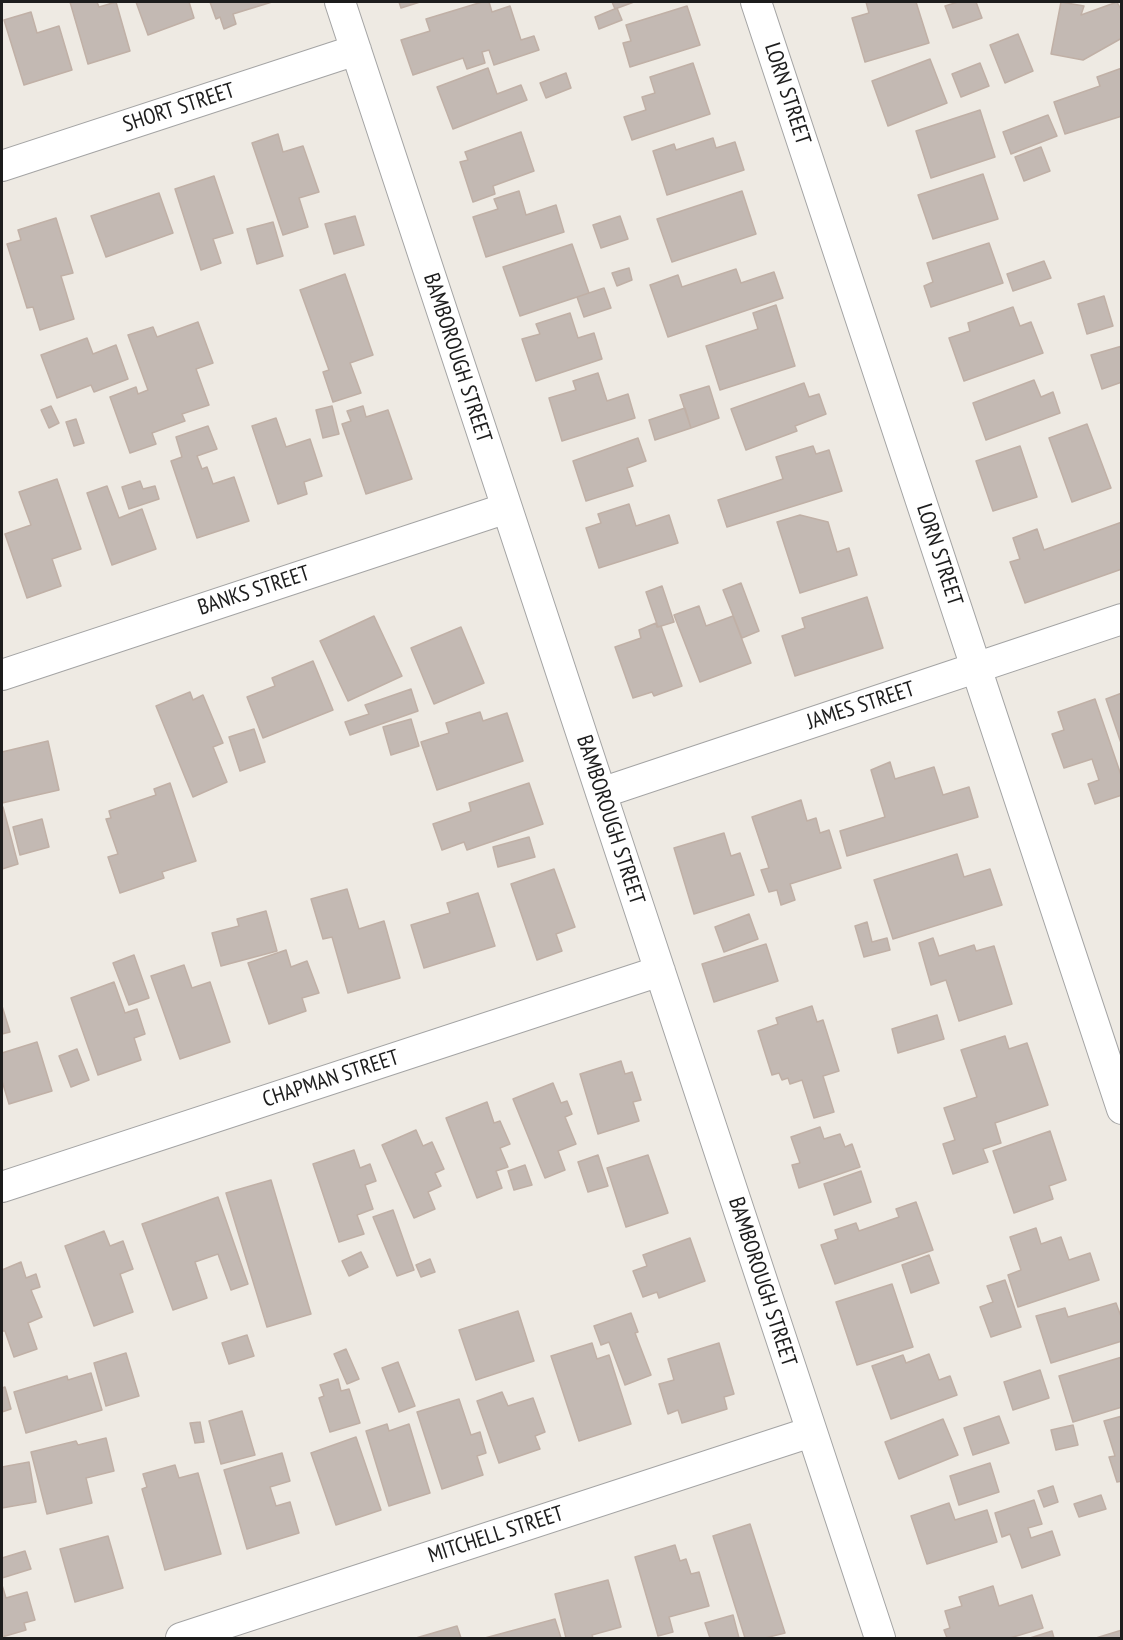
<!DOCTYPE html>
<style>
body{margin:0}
#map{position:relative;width:1123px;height:1640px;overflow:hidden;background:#eeeae3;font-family:"PT Sans Narrow",sans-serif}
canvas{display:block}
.frame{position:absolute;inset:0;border:3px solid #1d1d1d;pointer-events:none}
</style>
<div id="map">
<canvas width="1123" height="1640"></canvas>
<div class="frame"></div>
</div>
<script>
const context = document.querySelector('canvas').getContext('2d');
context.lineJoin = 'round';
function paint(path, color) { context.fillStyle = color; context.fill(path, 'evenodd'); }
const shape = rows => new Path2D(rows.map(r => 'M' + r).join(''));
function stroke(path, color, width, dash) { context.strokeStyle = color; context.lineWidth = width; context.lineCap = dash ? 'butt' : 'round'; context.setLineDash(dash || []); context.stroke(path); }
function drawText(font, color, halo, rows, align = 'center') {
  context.font = font + ' "PT Sans Narrow",sans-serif'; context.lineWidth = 4.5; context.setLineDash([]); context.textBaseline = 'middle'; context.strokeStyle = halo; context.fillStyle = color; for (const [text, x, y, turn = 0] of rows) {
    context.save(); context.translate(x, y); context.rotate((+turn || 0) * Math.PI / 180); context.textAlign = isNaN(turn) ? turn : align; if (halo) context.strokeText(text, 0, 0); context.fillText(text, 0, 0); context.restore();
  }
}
const building = shape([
 [70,2,97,2,99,7,116,2,130,51,88,64,70,2],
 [136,2,189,2,194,18,148,35,136,2],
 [210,2,272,2,233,14,236,24,224,29,220,17,216,19,210,2],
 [399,2,420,2,401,8,399,2],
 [482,2,489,2,492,12,510,6,521,40,534,36,539,50,494,65,489,50,482,52,485,63,467,69,463,58,413,75,401,40,430,31,426,19,482,2],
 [612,2,634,2,615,9,612,2],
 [866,2,916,2,929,43,865,62,852,18,869,13,866,2],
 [958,2,976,2,982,18,953,28,945,6,958,2],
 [1061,2,1084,6,1081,15,1117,2,1122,11,1122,38,1083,60,1051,54,1061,2],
 [687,6,700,45,630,67,623,43,631,41,626,25,687,6],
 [617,8,622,20,599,29,595,17,617,8],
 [31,12,37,33,59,26,72,70,24,85,4,20,31,12],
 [1018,34,1033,71,1005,83,990,45,1018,34],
 [930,59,947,103,888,126,872,81,930,59],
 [693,63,710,114,632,140,624,117,646,110,642,97,655,93,650,77,693,63],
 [980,63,989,86,961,97,952,74,980,63],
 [488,68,497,94,521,85,527,100,453,129,437,87,488,68],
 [1122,68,1122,116,1065,134,1054,102,1100,86,1097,77,1122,68],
 [566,73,571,88,546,98,540,83,566,73],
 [980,110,995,157,931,178,916,131,980,110],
 [1048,115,1057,136,1011,154,1003,132,1048,115],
 [521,132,534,171,493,186,495,194,473,202,460,162,468,160,465,152,521,132],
 [278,134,283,152,303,146,319,192,299,198,308,227,283,235,252,143,278,134],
 [713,138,716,148,735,142,744,170,667,195,653,151,674,144,676,150,713,138],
 [1041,147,1050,171,1024,181,1015,157,1041,147],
 [983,174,998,219,933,239,918,195,983,174],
 [214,176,233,233,213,239,221,263,201,270,175,189,214,176],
 [519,191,526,215,556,205,564,232,486,257,473,217,498,209,494,199,519,191],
 [742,191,756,234,672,262,657,219,742,191],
 [159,193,173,233,106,257,91,216,159,193],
 [355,216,364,245,334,254,325,224,355,216],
 [620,216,628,239,601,248,593,225,620,216],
 [56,218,73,273,61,276,74,319,40,330,33,307,27,308,7,244,21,240,18,230,56,218],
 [273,222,283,256,257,264,247,229,273,222],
 [989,243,1003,283,931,307,924,286,933,282,927,263,989,243],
 [572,244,589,293,520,316,503,267,572,244],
 [1044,261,1051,278,1013,291,1007,274,1044,261],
 [629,268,632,280,617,286,612,273,629,268],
 [736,269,741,283,774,272,783,298,668,337,650,285,678,275,682,287,736,269],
 [345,274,373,355,350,363,361,393,333,402,323,372,329,370,300,290,345,274],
 [604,288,611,308,584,317,577,297,604,288],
 [1104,296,1113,326,1087,334,1078,304,1104,296],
 [776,305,795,366,720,390,706,346,758,329,753,313,776,305],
 [1013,307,1020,326,1031,322,1043,353,964,381,949,338,970,331,968,323,1013,307],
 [570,313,578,338,594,333,602,359,536,381,522,339,540,334,536,324,570,313],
 [198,322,213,363,196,369,209,405,182,414,185,421,152,433,156,444,130,453,110,397,136,387,138,394,148,390,128,335,153,327,157,337,198,322],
 [87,338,93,354,116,345,128,379,94,392,91,385,57,398,41,355,87,338],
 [1122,346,1122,382,1102,389,1091,355,1122,346],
 [598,373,607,401,628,394,635,418,562,441,549,398,576,390,573,381,598,373],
 [1034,380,1041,397,1053,392,1060,413,986,440,973,403,1034,380],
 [804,383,809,397,819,394,826,414,795,426,797,431,746,450,731,409,804,383],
 [709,386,719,418,691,428,680,395,709,386],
 [51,406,59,423,49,428,41,410,51,406],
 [332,406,339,434,323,438,316,410,332,406],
 [363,406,366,417,388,410,412,479,366,494,342,424,351,421,347,411,363,406],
 [685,408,691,428,655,440,649,420,685,408],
 [276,418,286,447,310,439,322,476,304,482,307,494,278,504,252,426,276,418],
 [76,419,84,443,74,446,66,422,76,419],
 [1087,424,1111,488,1072,502,1049,438,1087,424],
 [208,426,217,449,197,456,202,469,207,467,213,484,234,477,249,521,197,538,171,461,182,457,176,437,208,426],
 [638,438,646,461,627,468,633,486,586,501,573,461,638,438],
 [813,446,816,454,829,450,842,491,727,527,718,500,783,479,776,457,813,446],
 [1020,446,1037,497,993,511,976,461,1020,446],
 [57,479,81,549,52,559,61,586,27,598,5,534,31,525,19,492,57,479],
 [140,481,143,489,155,486,159,499,129,509,122,487,140,481],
 [107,486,119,518,142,509,156,549,112,565,87,493,107,486],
 [629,504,636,526,669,515,678,543,599,568,586,528,601,523,598,514,629,504],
 [800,515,828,522,837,552,849,548,857,575,800,593,777,522,800,515],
 [1122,522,1122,569,1025,603,1010,562,1020,559,1013,538,1037,529,1044,550,1122,522],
 [741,583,759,631,742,638,723,590,741,583],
 [662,586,674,622,658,627,646,592,662,586],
 [867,597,883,648,795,676,782,636,805,628,802,618,867,597],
 [699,606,706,626,733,616,751,663,700,682,674,615,699,606],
 [374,616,402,676,348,701,320,641,374,616],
 [656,623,657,627,661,626,682,686,654,696,652,692,633,698,615,647,641,638,639,630,656,623],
 [461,627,484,683,434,704,411,648,461,627],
 [313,661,333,710,263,738,247,697,275,686,272,678,313,661],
 [411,689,418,711,350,735,345,722,369,714,365,705,411,689],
 [190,692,193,700,203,695,223,743,213,747,227,782,193,797,156,706,190,692],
 [1122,693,1122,746,1106,699,1122,693],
 [1095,699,1122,778,1122,795,1095,804,1088,784,1099,780,1092,759,1064,768,1052,734,1064,730,1058,712,1095,699],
 [480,712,483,721,507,713,523,761,437,790,421,742,449,733,446,723,480,712],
 [411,719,419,746,391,755,383,727,411,719],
 [254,729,265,762,240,771,229,737,254,729],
 [48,741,59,790,2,803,2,752,48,741],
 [890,762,895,779,934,767,943,795,969,787,978,817,847,856,840,831,885,817,871,770,890,762],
 [170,783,196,861,162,872,164,878,120,893,108,857,118,854,106,819,111,818,109,811,156,795,154,789,170,783],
 [529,783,543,824,467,850,464,842,442,850,433,824,471,811,469,803,529,783],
 [801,800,807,821,816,818,820,833,829,830,841,868,790,884,795,900,781,905,777,890,769,892,761,870,769,868,752,817,801,800],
 [3,807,18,864,2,869,2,808,3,807],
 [42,819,49,847,20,855,13,827,42,819],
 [724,833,731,856,740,853,754,895,694,914,674,848,724,833],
 [529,837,535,857,498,867,493,847,529,837],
 [957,854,964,877,990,869,1002,905,893,939,874,880,957,854],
 [554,869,575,927,556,934,562,951,537,960,511,884,554,869],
 [347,889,359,929,384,921,400,978,348,993,332,937,323,939,311,899,347,889],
 [478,893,495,946,424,968,411,925,450,913,447,903,478,893],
 [266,911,277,951,221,966,212,933,239,926,237,919,266,911],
 [749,914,758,939,724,952,715,927,749,914],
 [867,922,872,942,887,938,890,950,864,957,855,926,867,922],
 [933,938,939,956,974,945,976,951,994,946,1012,1004,959,1021,946,980,931,985,919,943,933,938],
 [766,944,778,981,714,1002,702,964,766,944],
 [286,950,291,967,307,961,319,993,302,998,306,1011,269,1024,248,963,286,950],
 [134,955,149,998,129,1005,113,963,134,955],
 [184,965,192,988,210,982,230,1042,180,1059,151,976,184,965],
 [114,982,125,1013,137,1009,145,1034,134,1038,141,1060,98,1075,71,998,114,982],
 [2,1006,10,1032,2,1034,2,1006],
 [812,1006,817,1022,823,1020,839,1071,823,1076,834,1112,814,1118,802,1080,790,1084,788,1078,782,1080,779,1073,772,1075,758,1031,778,1024,776,1018,812,1006],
 [937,1015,944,1039,898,1053,892,1029,937,1015],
 [1005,1036,1009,1049,1027,1043,1048,1105,995,1123,1001,1143,983,1149,988,1162,953,1174,943,1144,955,1140,944,1108,977,1097,961,1050,1005,1036],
 [37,1042,52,1091,9,1104,2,1081,2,1053,37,1042],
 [77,1049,89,1080,71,1087,59,1056,77,1049],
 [621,1061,625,1074,632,1072,641,1100,633,1102,639,1121,598,1134,580,1074,621,1061],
 [553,1083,561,1103,567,1101,572,1114,565,1117,576,1144,558,1151,565,1170,545,1178,513,1099,553,1083],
 [487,1102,494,1123,500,1121,510,1144,500,1148,508,1167,496,1171,502,1188,477,1198,446,1118,487,1102],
 [820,1127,824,1139,840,1134,845,1147,852,1144,860,1167,799,1188,792,1165,800,1163,791,1137,820,1127],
 [416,1130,423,1146,432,1142,444,1169,435,1173,441,1186,428,1192,435,1209,414,1218,382,1145,416,1130],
 [1050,1131,1066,1180,1049,1186,1053,1199,1014,1213,993,1151,1050,1131],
 [354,1150,360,1168,370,1164,376,1181,365,1185,373,1209,357,1215,364,1234,339,1242,313,1164,354,1150],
 [598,1155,608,1186,588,1192,578,1162,598,1155],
 [648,1155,668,1213,626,1227,607,1168,648,1155],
 [525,1165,532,1185,514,1190,508,1171,525,1165],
 [861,1171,871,1202,834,1215,824,1184,861,1171],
 [271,1180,311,1314,267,1327,226,1193,271,1180],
 [218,1197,248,1284,231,1290,218,1254,195,1262,207,1298,173,1310,142,1224,218,1197],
 [916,1202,933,1250,835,1284,821,1245,838,1239,835,1230,856,1223,859,1231,899,1217,896,1209,916,1202],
 [393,1210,414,1270,397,1276,373,1217,393,1210],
 [1036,1228,1041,1244,1061,1237,1069,1260,1090,1253,1099,1280,1018,1307,1008,1275,1021,1270,1010,1237,1036,1228],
 [104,1231,110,1246,123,1241,133,1269,120,1274,133,1312,94,1326,65,1246,104,1231],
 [690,1238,705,1281,659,1298,657,1292,643,1297,633,1271,647,1266,643,1255,690,1238],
 [361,1252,368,1267,349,1276,342,1261,361,1252],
 [929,1255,939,1283,911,1293,902,1265,929,1255],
 [430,1259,435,1272,421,1277,416,1265,430,1259],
 [21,1262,26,1278,36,1274,40,1287,31,1290,42,1317,28,1323,37,1349,14,1357,5,1331,2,1331,2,1270,21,1262],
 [1005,1280,1021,1327,991,1337,980,1307,993,1302,987,1286,1005,1280],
 [892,1284,913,1347,857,1365,836,1302,892,1284],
 [1116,1303,1122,1319,1122,1341,1051,1363,1036,1316,1065,1308,1068,1317,1116,1303],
 [518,1311,534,1361,476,1380,459,1330,518,1311],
 [631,1313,638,1332,635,1333,651,1375,625,1385,609,1342,601,1345,594,1326,631,1313],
 [247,1335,254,1356,229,1364,222,1343,247,1335],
 [592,1343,597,1359,609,1355,631,1424,579,1441,551,1356,592,1343],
 [719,1343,734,1394,724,1397,727,1409,682,1423,678,1410,668,1414,659,1384,674,1380,668,1359,719,1343],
 [346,1349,359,1379,347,1384,334,1354,346,1349],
 [126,1353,139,1396,106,1406,94,1363,126,1353],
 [929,1354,939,1380,950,1376,957,1395,891,1419,872,1366,903,1355,906,1363,929,1354],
 [1122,1357,1122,1407,1073,1422,1059,1376,1122,1357],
 [398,1362,415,1406,399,1412,382,1368,398,1362],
 [1040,1370,1049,1398,1013,1410,1004,1382,1040,1370],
 [91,1373,102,1410,26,1433,14,1392,67,1376,68,1380,91,1373],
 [338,1379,341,1391,349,1389,360,1423,330,1432,319,1398,324,1396,320,1385,338,1379],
 [5,1387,11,1409,2,1412,2,1388,5,1387],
 [502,1392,508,1406,533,1398,545,1432,535,1436,540,1449,499,1463,477,1401,502,1392],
 [459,1399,471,1435,480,1432,486,1453,477,1456,483,1475,442,1489,417,1412,459,1399],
 [242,1411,255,1455,221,1464,209,1421,242,1411],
 [999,1416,1009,1443,973,1455,964,1428,999,1416],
 [1122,1416,1122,1481,1117,1482,1109,1457,1115,1456,1104,1421,1122,1416],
 [943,1419,958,1455,899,1479,885,1442,943,1419],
 [200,1422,204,1442,195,1443,190,1423,200,1422],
 [387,1424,389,1431,409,1424,430,1493,389,1506,366,1431,387,1424],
 [1073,1425,1078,1445,1056,1450,1051,1430,1073,1425],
 [356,1437,381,1510,336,1525,311,1453,356,1437],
 [106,1438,114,1471,86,1478,92,1503,47,1514,31,1452,76,1441,78,1445,106,1438],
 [282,1453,290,1481,270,1487,276,1506,290,1502,299,1533,247,1549,224,1470,282,1453],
 [29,1462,36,1502,2,1508,2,1467,29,1462],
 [990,1463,999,1492,959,1505,950,1476,990,1463],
 [175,1465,179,1478,198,1473,221,1554,165,1570,142,1489,147,1487,143,1474,175,1465],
 [1053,1486,1058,1502,1044,1507,1038,1491,1053,1486],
 [1101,1495,1106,1509,1079,1517,1074,1504,1101,1495],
 [1034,1500,1042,1524,1028,1528,1031,1538,1052,1531,1060,1555,1022,1568,1010,1534,1002,1537,995,1513,1034,1500],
 [949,1503,955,1520,987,1510,997,1542,927,1564,911,1516,949,1503],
 [750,1524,785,1633,765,1638,745,1638,713,1536,750,1524],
 [108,1536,123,1588,75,1602,60,1549,108,1536],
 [675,1545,680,1561,686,1559,691,1574,699,1572,709,1606,669,1617,673,1632,658,1636,635,1557,675,1545],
 [25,1551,31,1569,2,1578,2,1558,25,1551],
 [608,1580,621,1627,592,1635,593,1638,566,1638,555,1594,608,1580],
 [2,1585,6,1598,27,1592,35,1620,24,1623,26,1630,2,1637,2,1585],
 [993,1586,999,1606,1032,1595,1043,1628,1010,1638,947,1638,944,1630,950,1628,945,1611,962,1606,959,1597,993,1586],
 [733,1615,739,1638,710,1638,705,1623,733,1615],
 [555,1619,561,1638,485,1638,555,1619],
 [457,1626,461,1638,416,1638,457,1626],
 [1122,1630,1122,1638,1096,1638,1122,1630],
 [1052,1631,1054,1638,1030,1638,1052,1631]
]);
const minor = shape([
 [340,2,880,1638],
 [756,2,1122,1109],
 [2,166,356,50],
 [2,675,507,508],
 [601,793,1122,619],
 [2,1187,660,971],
 [181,1638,811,1432]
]);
const streetNames = [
 ["LORN STREET",787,94,72],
 ["SHORT STREET",179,108,-18],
 ["BAMBOROUGH STREET",457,358,72],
 ["LORN STREET",939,555,72],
 ["BANKS STREET",254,591,-18],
 ["JAMES STREET",861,706,-18],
 ["BAMBOROUGH STREET",610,820,72],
 ["CHAPMAN STREET",331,1079,-18],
 ["BAMBOROUGH STREET",762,1282,72],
 ["MITCHELL STREET",496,1535,-18]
];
paint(building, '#c3b9b3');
stroke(building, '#c0b0a6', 1.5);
stroke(minor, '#a4a4a4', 32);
stroke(minor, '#fff', 30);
drawText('22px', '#1d1d1d', '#fff', streetNames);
</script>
